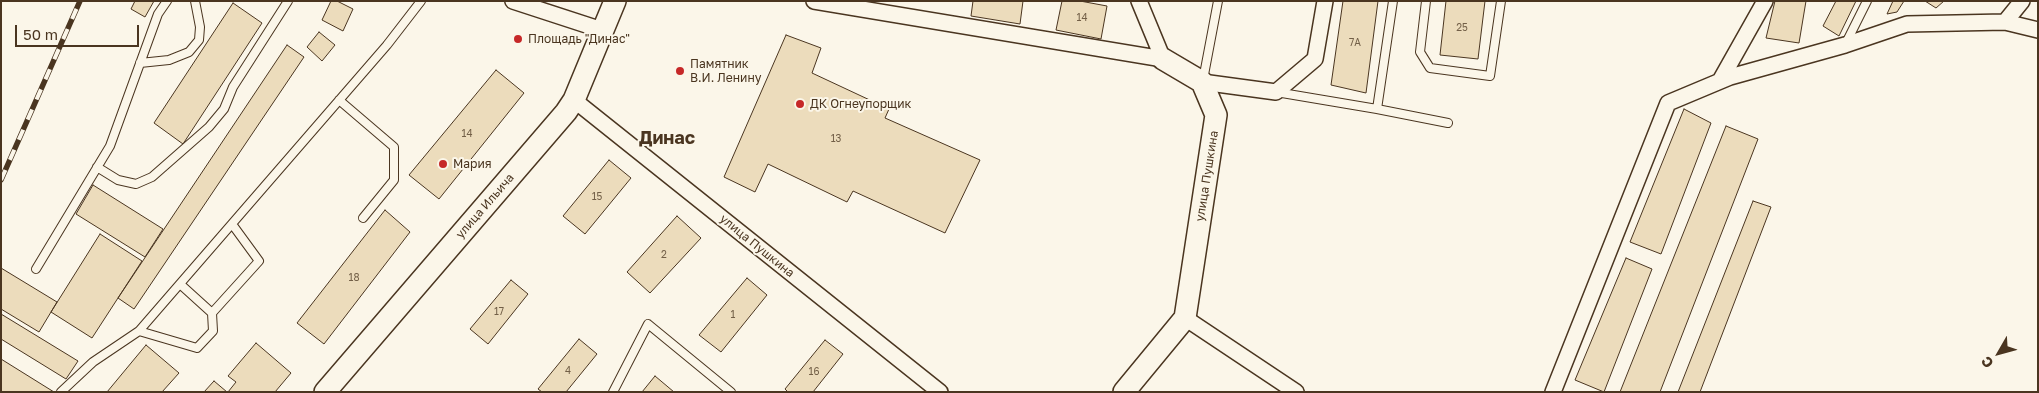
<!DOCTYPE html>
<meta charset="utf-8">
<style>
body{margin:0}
#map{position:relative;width:2039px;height:393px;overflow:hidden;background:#fbf6e9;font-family:"Golos Text",sans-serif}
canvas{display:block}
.frame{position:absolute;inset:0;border:2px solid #4a3520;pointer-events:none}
.north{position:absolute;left:1974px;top:328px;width:50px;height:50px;-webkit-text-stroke:4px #fbf6e9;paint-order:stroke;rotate:232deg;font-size:14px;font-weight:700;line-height:20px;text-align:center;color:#4a3520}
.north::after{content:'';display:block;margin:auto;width:18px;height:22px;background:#4a3520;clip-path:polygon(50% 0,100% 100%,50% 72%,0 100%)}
.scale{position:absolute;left:15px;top:25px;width:124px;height:22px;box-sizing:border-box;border:2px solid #4a3520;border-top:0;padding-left:6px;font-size:15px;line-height:18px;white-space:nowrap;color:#4a3520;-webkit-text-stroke:4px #fbf6e9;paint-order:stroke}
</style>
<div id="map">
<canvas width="2039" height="393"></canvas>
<div class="frame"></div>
<div class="north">С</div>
<div class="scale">50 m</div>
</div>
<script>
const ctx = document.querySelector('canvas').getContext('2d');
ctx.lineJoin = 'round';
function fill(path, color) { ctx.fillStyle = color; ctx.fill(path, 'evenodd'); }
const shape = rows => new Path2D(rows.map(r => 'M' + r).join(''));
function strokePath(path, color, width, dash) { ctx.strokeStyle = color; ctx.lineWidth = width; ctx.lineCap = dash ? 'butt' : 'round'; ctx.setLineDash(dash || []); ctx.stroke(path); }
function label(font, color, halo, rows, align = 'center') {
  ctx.font = font + ' "Golos Text",sans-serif'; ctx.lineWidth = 4; ctx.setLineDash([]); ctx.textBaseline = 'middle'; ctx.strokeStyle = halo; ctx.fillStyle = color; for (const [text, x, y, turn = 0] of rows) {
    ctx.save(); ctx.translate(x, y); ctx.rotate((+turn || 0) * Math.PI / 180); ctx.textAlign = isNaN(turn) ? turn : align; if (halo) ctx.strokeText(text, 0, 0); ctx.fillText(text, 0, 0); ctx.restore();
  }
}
const building = shape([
 [135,1,154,1,145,17,131,9,135,1],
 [331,1,337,1,353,9,343,31,322,20,331,1],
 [973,1,1023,1,1020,24,971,16,973,1],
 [1062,1,1080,1,1107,6,1101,39,1056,30,1062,1],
 [1343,1,1378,1,1366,93,1331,85,1343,1],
 [1446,1,1485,1,1478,59,1440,55,1446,1],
 [1775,1,1806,1,1799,43,1766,38,1775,1],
 [1836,1,1856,1,1839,36,1823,26,1836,1],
 [1893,1,1904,1,1897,12,1887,14,1893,1],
 [1925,1,1944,1,1936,8,1925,1],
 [233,3,262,23,183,144,154,123,233,3],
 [319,32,335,45,322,61,307,47,319,32],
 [786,35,821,48,812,73,889,109,885,118,980,160,945,233,853,191,847,202,768,164,755,192,724,177,786,35],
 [287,45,304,57,134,309,118,298,287,45],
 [496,70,524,93,439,199,409,175,496,70],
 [1684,109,1711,123,1661,254,1630,242,1684,109],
 [1726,126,1758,139,1660,392,1620,392,1726,126],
 [609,160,631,178,585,234,563,216,609,160],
 [93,185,163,229,145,257,76,214,93,185],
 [1753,201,1771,207,1700,392,1678,392,1753,201],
 [385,210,410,232,324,344,297,323,385,210],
 [677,216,701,238,650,293,627,272,677,216],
 [100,234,142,261,92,338,51,312,100,234],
 [1626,258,1652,269,1604,392,1575,380,1626,258],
 [1,268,57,302,39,332,1,309,1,268],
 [747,278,767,295,721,352,699,335,747,278],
 [511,280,528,294,488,344,470,329,511,280],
 [1,314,78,361,66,379,1,339,1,314],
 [579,339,597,354,566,392,542,392,538,389,579,339],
 [825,340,843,354,813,392,788,392,785,389,825,340],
 [256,343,291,373,275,392,228,392,236,382,228,376,256,343],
 [146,345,179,373,162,392,107,392,146,345],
 [1,359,54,392,1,392,1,359],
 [655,376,674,392,642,392,655,376],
 [214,381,227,392,204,392,214,381]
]);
const lane = shape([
 [1426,1,1420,52,1430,68,1490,76,1501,1],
 [1846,43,1867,1],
 [140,63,169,60,189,52,199,40,200,27,195,1],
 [1203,80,1218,1],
 [1276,92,1377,109,1393,1],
 [339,100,394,147,394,180,363,218],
 [1377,109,1448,123],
 [97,167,118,180,136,184,152,177,209,127,224,109,233,87,288,1],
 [36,269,110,146,158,14,167,1],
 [180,284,212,313],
 [139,331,197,348,213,331,212,313,259,261,232,224],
 [61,392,93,362,139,331,387,45,421,1],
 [613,392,648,324,731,392]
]);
const street = shape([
 [513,1,605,31],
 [814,1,1163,59],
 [1139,1,1163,59],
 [2005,22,2022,1],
 [1720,81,1765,1],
 [1202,82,1276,92,1315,59,1325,1],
 [574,100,940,392],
 [1185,318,1296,392],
 [1553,392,1668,103,1730,77,1845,45,1907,24,2005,22,2038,30]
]);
const secondary = shape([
 [325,392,566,112,574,100,615,1],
 [1124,392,1185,318,1216,115,1202,82,1163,59]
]);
const rail = shape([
 [1,180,80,1]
]);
const markers = [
 [518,39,5,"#c62828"],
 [680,71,5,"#c62828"],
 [800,104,5,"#c62828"],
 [443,164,5,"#c62828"]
];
const numberNames = [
 ["14",1082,18],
 ["25",1462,28],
 ["7А",1355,43],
 ["14",467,134],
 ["13",836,139],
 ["15",597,197],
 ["2",664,255],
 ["18",354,278],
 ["17",499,312],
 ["1",733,315],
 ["4",568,371],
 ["16",814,372]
];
const poiNames = [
 ["Площадь \"Динас\"",528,39],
 ["Памятник",690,64],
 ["В.И. Ленину",690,78],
 ["ДК Огнеупорщик",810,104],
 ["Мария",453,164]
];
const streetNames = [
 ["улица Пушкина",1207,176,-81],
 ["улица Ильича",485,206,-49],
 ["улица Пушкина",757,246,39]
];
const districtNames = [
 ["Динас",667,138]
];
fill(building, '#ecdcbc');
strokePath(building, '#4a3520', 1);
strokePath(lane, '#4a3520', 10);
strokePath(street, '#4a3520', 18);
strokePath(secondary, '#4a3520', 24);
strokePath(lane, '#fbf6e9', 8);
strokePath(street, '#fbf6e9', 15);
strokePath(secondary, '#fbf6e9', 21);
strokePath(rail, '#4a3520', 5.5);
strokePath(rail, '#fbf6e9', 4, [11]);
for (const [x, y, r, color] of markers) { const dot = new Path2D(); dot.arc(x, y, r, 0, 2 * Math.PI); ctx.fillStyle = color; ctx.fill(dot); strokePath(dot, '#fbf6e9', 2); }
label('10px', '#725f47', null, numberNames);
label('12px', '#4a3520', '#fbf6e9', poiNames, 'left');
label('12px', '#4a3520', '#fbf6e9', streetNames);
label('bold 18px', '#4a3520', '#fbf6e9', districtNames);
</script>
